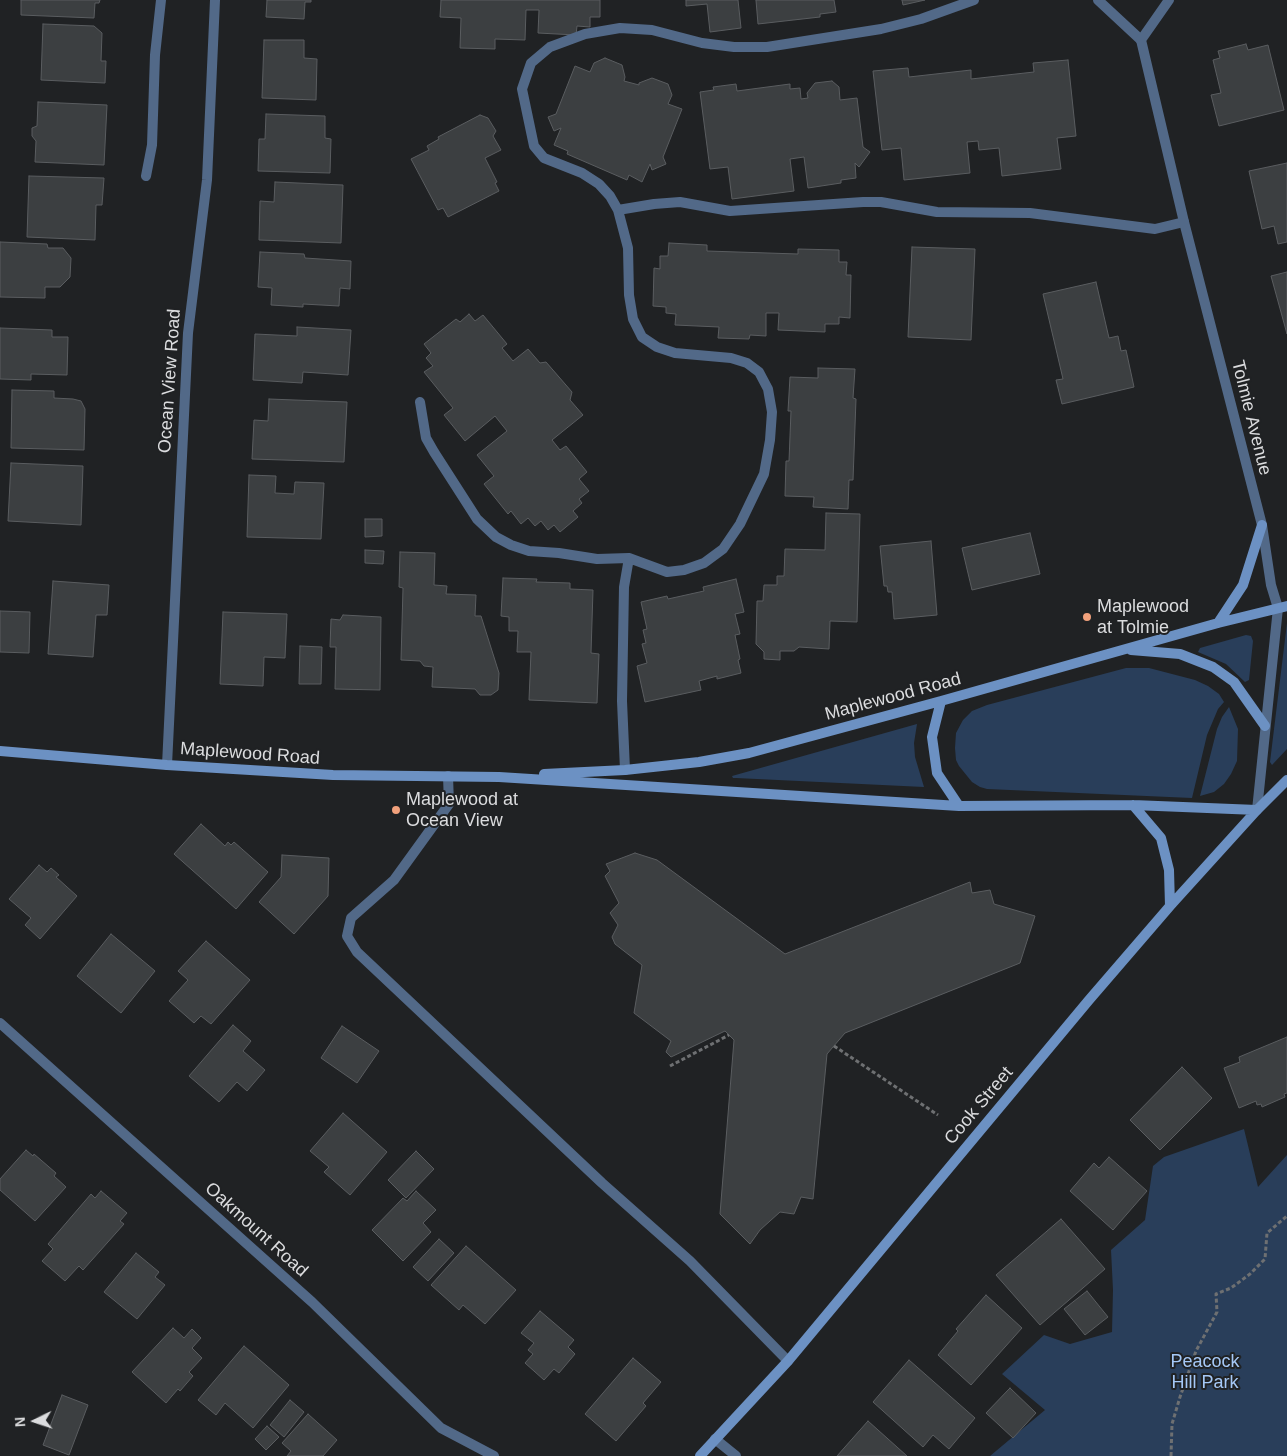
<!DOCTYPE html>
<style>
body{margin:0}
#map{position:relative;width:1287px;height:1456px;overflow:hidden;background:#202224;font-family:Arial,sans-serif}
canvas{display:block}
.north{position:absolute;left:10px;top:1396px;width:50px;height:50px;-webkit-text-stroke:4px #202224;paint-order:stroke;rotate:266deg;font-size:14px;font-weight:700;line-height:20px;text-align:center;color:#dbdcde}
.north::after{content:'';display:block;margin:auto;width:18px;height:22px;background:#dbdcde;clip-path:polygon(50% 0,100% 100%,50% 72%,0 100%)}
</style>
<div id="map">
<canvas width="1287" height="1456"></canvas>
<div class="north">N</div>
</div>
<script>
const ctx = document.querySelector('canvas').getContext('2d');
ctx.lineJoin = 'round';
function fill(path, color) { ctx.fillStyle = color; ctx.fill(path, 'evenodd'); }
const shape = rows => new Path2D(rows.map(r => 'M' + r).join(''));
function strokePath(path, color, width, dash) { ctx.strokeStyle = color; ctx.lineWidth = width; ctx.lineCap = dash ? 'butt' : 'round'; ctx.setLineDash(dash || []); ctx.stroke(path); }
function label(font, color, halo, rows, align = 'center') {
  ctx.font = font + ' Arial,sans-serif'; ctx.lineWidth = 4; ctx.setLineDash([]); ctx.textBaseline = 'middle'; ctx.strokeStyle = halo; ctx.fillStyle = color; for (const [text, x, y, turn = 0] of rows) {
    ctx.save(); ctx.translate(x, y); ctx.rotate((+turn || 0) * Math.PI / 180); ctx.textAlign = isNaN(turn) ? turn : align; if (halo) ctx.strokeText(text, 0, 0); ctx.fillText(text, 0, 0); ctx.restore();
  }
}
const green = shape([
 [1287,623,1287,749,1272,765,1270,762],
 [1246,635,1251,636,1253,641,1249,680,1245,682,1226,664,1198,652,1200,648],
 [1126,668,1149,668,1195,680,1208,686,1219,694,1224,702,1218,709,1207,735,1192,798,987,789,980,787,972,782,959,766,956,760,955,748,956,733,963,720,972,711,987,705],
 [1229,707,1238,729,1237,761,1231,774,1224,784,1214,792,1200,796,1217,729,1222,717],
 [917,724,914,743,915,757,924,787,736,778,733,778,732,776],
 [1244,1129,1258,1187,1287,1155,1287,1456,990,1456,1045,1410,1002,1374,1044,1335,1070,1344,1112,1332,1113,1290,1111,1250,1145,1220,1153,1166,1164,1157]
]);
const building = shape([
 [21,0,100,0,99,3,95,3,94,18,21,15,21,0],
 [267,0,311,0,311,2,305,2,304,19,266,17,267,0],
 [441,0,600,0,600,17,590,17,590,27,577,26,576,35,538,33,539,10,526,10,525,40,495,39,495,49,460,48,461,18,440,17,441,0],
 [686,0,738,0,741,28,710,32,707,4,686,6,686,0],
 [756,0,834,0,836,12,820,14,820,17,758,24,756,0],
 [902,0,925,0,903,5,902,0],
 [43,24,94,26,102,33,101,61,106,61,105,83,41,80,43,24],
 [264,40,304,40,304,58,317,59,316,100,262,98,264,40],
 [1246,44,1248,50,1268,45,1284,110,1219,126,1211,95,1221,93,1213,60,1220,58,1218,51,1246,44],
 [605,58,622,65,625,77,624,81,639,85,639,83,652,78,668,84,672,95,668,104,682,109,663,157,666,164,652,170,650,164,642,182,629,175,627,180,567,154,568,151,554,145,561,128,554,131,548,117,556,114,575,66,590,72,594,63,605,58],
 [1068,60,1076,136,1057,138,1061,169,1002,176,999,148,979,150,978,141,967,142,970,173,904,180,901,148,882,150,873,71,908,68,909,77,971,70,971,79,1034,72,1033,63,1068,60],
 [832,81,839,87,840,100,857,98,863,147,870,152,859,167,855,163,856,178,841,180,841,183,808,188,804,157,790,159,794,191,732,199,728,167,710,169,700,92,714,90,713,87,736,84,737,91,790,84,790,89,800,88,801,99,808,98,807,93,815,83,832,81],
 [38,102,107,105,104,165,35,162,36,141,32,136,32,128,37,126,38,102],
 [266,114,325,116,325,138,331,139,330,173,258,171,259,139,265,139,266,114],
 [480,115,488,118,496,131,493,136,501,150,485,158,497,182,495,183,499,191,448,217,443,208,438,210,411,159,429,150,427,146,439,139,438,137,480,115],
 [1287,163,1287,242,1278,244,1274,226,1262,229,1249,171,1287,163],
 [29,176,104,178,102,205,96,205,95,240,27,237,29,176],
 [275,182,343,185,341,243,259,240,260,201,274,202,275,182],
 [0,242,47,244,48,248,63,248,71,258,70,277,60,287,45,287,45,298,0,297,0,242],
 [669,243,707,245,707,251,798,254,798,249,839,250,839,262,847,262,846,275,851,275,850,318,839,317,839,324,825,324,825,332,778,330,779,313,766,313,766,336,750,335,749,339,718,338,719,327,675,325,676,314,666,313,666,307,653,306,654,268,660,269,660,256,668,256,669,243],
 [912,247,975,249,971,340,908,337,912,247],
 [260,252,304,254,305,258,351,261,350,289,340,288,339,306,303,304,303,307,271,305,272,288,258,287,260,252],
 [1287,272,1287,334,1271,276,1287,272],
 [1096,282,1109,338,1118,336,1121,351,1126,350,1134,387,1062,404,1056,380,1063,379,1043,294,1096,282],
 [469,314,475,321,483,315,507,344,502,348,513,361,528,349,540,363,546,362,572,392,570,400,583,415,552,440,560,450,566,446,587,472,579,479,589,491,579,499,582,503,573,511,578,517,560,532,554,525,548,530,541,521,535,526,528,518,521,524,511,511,508,514,484,484,494,476,477,455,507,431,495,416,465,441,444,415,453,408,424,372,433,366,426,358,431,353,424,344,456,319,460,322,469,314],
 [297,327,351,330,348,375,303,372,302,383,253,380,255,334,297,336,297,327],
 [0,328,52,330,52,337,68,337,67,375,31,374,31,380,0,379,0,328],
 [818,368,855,369,853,398,856,399,853,480,849,480,848,509,813,507,814,497,785,496,786,461,789,461,791,411,788,411,790,377,818,378,818,368],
 [12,390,54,391,54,398,73,399,81,401,85,409,84,450,11,448,12,390],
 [269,399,347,402,344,462,252,459,254,420,268,421,269,399],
 [11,463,83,466,81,525,8,521,11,463],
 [249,475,276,476,275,493,294,494,295,482,324,483,321,539,247,537,249,475],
 [826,513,860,514,857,622,830,621,829,649,799,647,794,651,780,651,780,660,764,659,764,652,756,644,757,601,763,601,764,585,777,585,777,576,784,576,785,549,825,550,826,513],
 [365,519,382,519,382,536,365,537,365,519],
 [1030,533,1040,574,972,590,962,548,1030,533],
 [931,541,937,615,894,619,892,592,888,592,887,586,884,586,880,546,931,541],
 [365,550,384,551,383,564,365,563,365,550],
 [400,552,435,553,434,585,447,586,446,594,476,595,475,616,481,616,499,673,498,690,491,695,480,695,475,689,432,687,433,667,424,666,420,661,401,660,403,588,399,587,400,552],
 [503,578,537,579,536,582,570,583,570,589,593,590,591,653,599,654,597,703,529,700,531,652,517,652,518,631,509,631,509,617,501,616,503,578],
 [736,579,744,612,735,614,740,634,735,635,740,659,738,660,741,673,717,679,717,676,699,681,701,690,645,702,637,666,647,663,642,644,646,643,643,630,647,629,641,602,667,596,668,599,704,591,703,587,736,579],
 [53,581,109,585,107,615,96,615,93,657,48,654,53,581],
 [0,611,30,612,29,653,0,652,0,611],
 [223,612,287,614,285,658,264,657,263,686,220,684,223,612],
 [343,615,381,617,380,690,335,689,336,647,330,647,331,619,340,620,343,615],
 [300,646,322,647,321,684,299,684,300,646],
 [201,824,225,846,228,842,231,845,234,842,268,872,236,909,174,854,201,824],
 [635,853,657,860,785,954,970,882,972,893,990,890,994,904,1035,916,1020,963,845,1033,827,1054,813,1199,801,1197,794,1214,780,1212,760,1230,750,1244,720,1214,734,1040,725,1031,671,1057,666,1052,671,1041,634,1013,642,965,615,944,612,937,618,925,610,913,619,903,605,876,610,871,606,864,635,853],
 [282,855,329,858,328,896,294,934,259,902,281,877,282,855],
 [39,865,47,872,51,868,59,875,56,877,77,896,40,939,25,925,31,918,9,899,39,865],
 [111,934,155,971,121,1013,77,976,111,934],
 [206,941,250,980,211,1024,201,1016,194,1023,169,1001,188,980,178,971,206,941],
 [233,1025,251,1041,243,1051,265,1070,247,1091,237,1082,219,1102,189,1076,233,1025],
 [342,1026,379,1051,357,1083,321,1058,342,1026],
 [1287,1037,1287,1093,1284,1094,1285,1097,1262,1107,1261,1104,1257,1105,1256,1101,1239,1108,1224,1068,1240,1062,1239,1057,1287,1037],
 [1182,1067,1212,1098,1160,1150,1130,1120,1182,1067],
 [343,1113,387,1152,350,1195,324,1172,329,1167,310,1151,343,1113],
 [26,1150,33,1156,34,1154,56,1173,54,1176,66,1187,35,1221,0,1190,0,1179,26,1150],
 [416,1151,434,1169,406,1198,388,1180,416,1151],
 [1109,1157,1147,1191,1113,1230,1070,1191,1094,1163,1099,1168,1109,1157],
 [101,1191,127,1213,120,1221,124,1224,83,1270,79,1266,65,1281,42,1261,53,1249,48,1244,91,1194,95,1198,101,1191],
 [416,1191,436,1210,423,1223,431,1232,403,1261,372,1230,403,1198,407,1201,416,1191],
 [1061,1219,1105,1269,1040,1325,996,1275,1061,1219],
 [439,1239,454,1253,428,1281,413,1267,439,1239],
 [466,1246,516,1290,485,1324,463,1305,459,1310,431,1285,466,1246],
 [136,1253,159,1272,155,1277,165,1285,137,1319,104,1292,136,1253],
 [1087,1291,1108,1317,1085,1335,1064,1309,1087,1291],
 [986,1295,1022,1328,971,1385,938,1355,958,1331,956,1329,986,1295],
 [540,1311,574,1340,568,1347,575,1354,559,1373,554,1369,544,1380,525,1363,533,1354,528,1350,534,1343,521,1333,540,1311],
 [173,1328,184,1338,192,1329,201,1338,192,1348,202,1358,189,1372,193,1376,180,1391,178,1389,166,1403,132,1372,173,1328],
 [244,1346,289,1385,253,1428,225,1403,216,1415,198,1400,244,1346],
 [633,1358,661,1382,643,1403,646,1406,616,1441,585,1414,633,1358],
 [909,1360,975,1418,949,1449,933,1435,923,1447,873,1402,909,1360],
 [1010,1388,1036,1413,1013,1438,986,1413,1010,1388],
 [62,1395,88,1405,69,1455,43,1445,62,1395],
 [290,1400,304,1412,284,1437,270,1425,290,1400],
 [308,1414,337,1440,323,1456,287,1456,291,1451,282,1443,308,1414],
 [868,1421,907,1456,837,1456,868,1421],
 [267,1426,279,1437,266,1450,255,1439,267,1426]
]);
const path = shape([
 [834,1046,938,1115],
 [670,1066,729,1035],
 [1171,1456,1172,1424,1180,1397,1196,1351,1217,1312,1216,1294,1231,1288,1250,1274,1265,1259,1267,1233,1287,1216]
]);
const lane = shape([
 [1098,0,1141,40],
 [618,210,654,204,680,202,730,211,863,202,881,202,937,212,1030,213,1155,229,1184,222],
 [420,402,426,438,434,452,477,519,496,537,511,545,529,551,559,553,597,559,629,558,667,572,684,570,704,563,723,549,740,524,764,474,770,440,772,412,768,389,759,372,747,363,731,358,675,353,657,347,642,337,633,319,629,295,628,248,618,210,610,196,599,184,582,173,544,158,534,146,522,89,531,63,550,47,585,34,620,28,652,30,702,43,734,47,767,47,881,29,921,19,974,0],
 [625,770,622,701,624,587,629,558],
 [448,776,449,804,394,880,351,918,347,936,357,952,602,1183,690,1261,788,1361]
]);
const street = shape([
 [1169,0,1141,40,1184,222,1262,525,1271,585,1278,608,1257,810],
 [146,176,152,145,155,55,161,0],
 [167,765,188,333,207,180,215,0],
 [0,1023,312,1302,441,1428,494,1456],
 [715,1439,736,1456]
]);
const secondary = shape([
 [1218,623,1243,585,1262,525],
 [1131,650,1180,654,1213,667,1234,682,1265,726],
 [941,701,932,737,937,773,959,806],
 [0,751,167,765,333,775,499,777,959,806,1133,805,1257,810],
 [544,774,625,770,699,762,749,753,941,701,1218,623,1287,606],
 [1133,805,1161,838,1169,870,1170,906],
 [700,1456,788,1361,1089,1000,1170,906,1257,810,1287,780]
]);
const markers = [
 [1087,617,5,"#f1a17c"],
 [396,810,5,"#f1a17c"]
];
const streetNames = [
 ["Ocean View Road",170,381,-86],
 ["Tolmie Avenue",1251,418,76],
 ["Maplewood Road",893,697,-15],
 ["Maplewood Road",250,754,4],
 ["Cook Street",979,1106,-50],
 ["Oakmount Road",256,1230,42]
];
const poiNames = [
 ["Maplewood",1097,607],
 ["at Tolmie",1097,628],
 ["Maplewood at",406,800],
 ["Ocean View",406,821]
];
const parkNames = [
 ["Peacock",1205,1362],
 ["Hill Park",1205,1383]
];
fill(green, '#293e5a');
fill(building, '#3c3f41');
strokePath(building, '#5a5d60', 1);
strokePath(path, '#6e7072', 3, [4, 2.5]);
strokePath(lane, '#526988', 10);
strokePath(street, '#526988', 10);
strokePath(secondary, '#6c91c3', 10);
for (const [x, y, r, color] of markers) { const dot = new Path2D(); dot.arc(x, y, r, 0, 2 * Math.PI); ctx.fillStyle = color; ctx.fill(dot); strokePath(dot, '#202224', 2); }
label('18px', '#dbdcde', '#202224', streetNames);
label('18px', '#dbdcde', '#202224', poiNames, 'left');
label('18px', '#a5c8f6', '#202224', parkNames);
</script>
